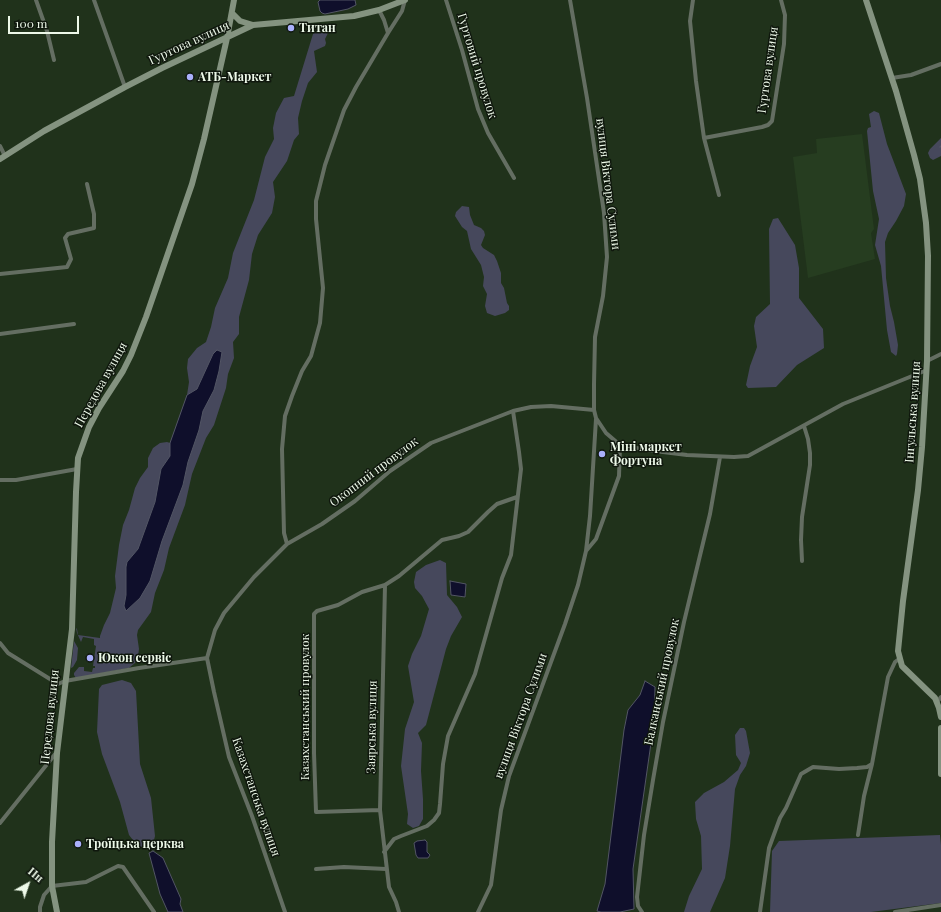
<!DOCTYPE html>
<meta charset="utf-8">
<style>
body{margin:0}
#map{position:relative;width:941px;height:912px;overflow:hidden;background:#20321b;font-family:"Playfair Display",serif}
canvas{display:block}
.north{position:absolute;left:8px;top:864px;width:40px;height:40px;-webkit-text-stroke:3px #0f170d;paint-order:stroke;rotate:40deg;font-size:11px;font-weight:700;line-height:16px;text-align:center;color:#edf9e9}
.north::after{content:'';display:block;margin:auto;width:14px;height:18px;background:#edf9e9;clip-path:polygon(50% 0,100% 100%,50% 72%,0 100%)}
.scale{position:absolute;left:8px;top:16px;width:71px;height:18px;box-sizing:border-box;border:2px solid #edf9e9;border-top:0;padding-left:5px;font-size:12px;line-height:14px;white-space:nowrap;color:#edf9e9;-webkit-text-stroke:3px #0f170d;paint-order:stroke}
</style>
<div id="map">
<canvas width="941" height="912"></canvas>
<div class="north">Пн</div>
<div class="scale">100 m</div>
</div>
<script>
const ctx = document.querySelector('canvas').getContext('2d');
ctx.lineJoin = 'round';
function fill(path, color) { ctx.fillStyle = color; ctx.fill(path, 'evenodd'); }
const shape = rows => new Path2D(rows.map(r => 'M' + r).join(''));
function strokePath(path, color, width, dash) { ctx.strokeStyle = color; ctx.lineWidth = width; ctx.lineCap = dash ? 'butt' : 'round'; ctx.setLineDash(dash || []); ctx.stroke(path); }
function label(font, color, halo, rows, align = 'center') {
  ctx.font = font + ' "Playfair Display",serif'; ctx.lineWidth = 3; ctx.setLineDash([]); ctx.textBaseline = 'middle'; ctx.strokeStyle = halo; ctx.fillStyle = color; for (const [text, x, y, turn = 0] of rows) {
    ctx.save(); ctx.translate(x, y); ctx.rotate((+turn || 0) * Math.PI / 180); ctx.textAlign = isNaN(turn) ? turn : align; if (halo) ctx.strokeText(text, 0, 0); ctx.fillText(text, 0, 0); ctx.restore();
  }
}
const built = shape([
 [862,134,874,229,871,233,875,259,808,278,793,157,817,153,816,139]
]);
const green = shape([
 [319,29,327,31,328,33,325,39,326,43,325,46,314,51,317,72,308,83,302,101,298,118,299,134,294,140,287,161,273,182,275,197,272,213,258,235,252,254,249,280,239,317,239,334,233,342,234,358,228,374,226,388,214,425,206,438,192,474,185,505,169,548,164,570,155,593,151,612,138,630,137,635,139,649,138,656,135,663,129,668,76,678,74,675,74,673,79,667,84,667,84,671,92,672,93,668,95,668,95,666,93,666,96,646,94,645,94,639,83,637,81,642,77,633,76,628,77,629,78,635,100,638,100,636,104,625,110,613,116,588,115,576,119,545,123,525,129,510,135,488,140,478,148,467,148,458,153,448,160,443,167,442,170,443,187,395,189,382,187,368,188,359,197,348,206,342,211,327,215,308,228,278,233,253,254,200,265,157,274,139,273,128,276,113,284,98,294,96,313,34],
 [874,111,879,113,887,144,906,194,904,206,896,221,888,233,885,242,886,278,890,306,894,322,898,345,897,354,896,356,891,352,887,330,881,266,875,245,879,219,873,191,867,131,868,128,871,127,869,114],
 [941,138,941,156,933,160,930,158,928,153,930,149],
 [462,206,469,207,470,215,474,225,481,228,484,231,485,235,481,245,483,248,494,255,497,261,501,273,501,283,504,288,507,303,509,306,509,310,505,313,495,316,487,313,485,306,487,294,483,286,484,277,481,265,471,249,467,231,462,227,455,216,456,212],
 [778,218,795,245,799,268,799,298,823,329,824,348,797,365,776,387,748,388,746,385,750,366,757,347,754,326,756,317,770,304,769,229,773,219],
 [440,560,446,563,447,595,457,607,462,617,451,636,446,649,426,725,418,733,422,743,421,771,423,799,423,819,419,826,413,828,407,824,408,814,401,766,405,729,414,702,408,666,412,654,421,636,429,609,422,596,415,588,414,582,416,572,426,565],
 [74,641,78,648,77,660,73,667,71,668],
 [122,680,131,683,136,691,140,764,151,798,155,836,154,840,145,846,140,847,136,844,129,835,120,802,102,754,97,732,99,689,102,685],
 [740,728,744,728,746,731,750,753,746,766,740,775,735,789,730,846,725,878,710,912,684,912,689,896,702,869,701,836,696,819,695,802,704,793,724,782,738,770,741,763,736,755,735,735],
 [940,835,941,845,941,903,871,912,770,912,772,851,779,841]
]);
const water = shape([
 [320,0,355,0,356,5,348,9,325,14,322,13,320,11,318,2,320,0],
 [217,350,222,352,219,371,214,390,203,411,199,430,188,462,183,485,162,541,150,581,140,598,126,611,124,606,126,595,126,567,127,562,138,549,155,502,161,469,170,456,170,443,187,395,197,389,213,354,217,350],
 [450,581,466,584,465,597,451,595,450,581],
 [645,681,655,687,654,722,633,869,634,909,620,912,601,912,597,911,605,884,624,730,628,710,640,695,645,681],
 [425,840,427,842,427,852,430,855,428,858,418,858,416,855,414,843,417,841,425,840],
 [153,851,163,858,181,899,180,904,183,912,168,912,160,894,149,853,153,851]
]);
const stream = shape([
 [940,147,941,146]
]);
const street = shape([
 [36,0,47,31,54,60],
 [94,0,125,87],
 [446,0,462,50,478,109,488,133,514,178],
 [693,0,690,21,696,81,704,138,719,195],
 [379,10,384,20,388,33],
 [892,78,911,75,941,64],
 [704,138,762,127,768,125,772,121,784,44,785,15,781,0],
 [0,146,5,156],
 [0,274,67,267,71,259,65,238,68,234,94,228,94,214,87,184],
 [0,334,74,324],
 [927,361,941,354],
 [620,445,647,450,687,455,734,457,748,456,843,404,927,370],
 [0,480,16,480,77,469],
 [287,544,284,533,282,449,285,416,292,396,302,371,311,356,320,323,323,288,316,219,316,201,325,165,344,110,356,87,388,33,402,11,405,0],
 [586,551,590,516,596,419],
 [802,561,801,540,802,517,810,465,810,453,808,439,804,426],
 [385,585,380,810,389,887,396,902,399,912],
 [0,643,8,653,58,684,65,681,139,668,207,658],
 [937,702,941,697],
 [380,810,316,812,314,753,314,614,317,611,338,605,362,592,385,585,399,576,442,540,459,536,468,532,488,512,497,504,517,497],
 [0,823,56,753],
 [858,835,864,796,872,764],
 [384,852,394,839,401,836,427,826,434,820,439,813,440,804,443,764,448,736,475,674,502,578,511,555,521,469,519,452,513,411],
 [316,869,344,867,386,869],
 [40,912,40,907,44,895,52,886,86,882,118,866,123,867,154,912],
 [285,912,252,816,229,757,214,692,207,658,215,630,224,613,254,577,287,544,322,524,355,501,390,471,431,443,513,411,531,407,551,406,594,410],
 [478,912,491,885,501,810,509,776,565,624,578,585,586,551,596,539,619,476,620,445,606,433,596,418,594,410,594,384,595,337,603,296,607,257,604,213,587,98,570,0],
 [642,912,638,906,637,897,644,835,653,780,663,722,684,622,710,514,720,457],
 [760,912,769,848,780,818,786,808,801,774,813,767,839,769,857,768,867,767,872,764,888,677,895,662,899,659],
 [895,912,941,905]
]);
const secondary = shape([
 [866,0,896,91,914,155,920,179,926,223,928,256,927,361,922,447,918,490,903,601,898,651,902,666,935,698,939,708,941,717],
 [232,13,240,21,253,25],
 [0,159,44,131,125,87,162,68,253,25,354,16,379,10,405,0],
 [941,728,941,774],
 [57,912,52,886,52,842,57,753,72,629,76,492,78,458,89,427,99,408,123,371,131,355,146,317,192,184,204,139,227,38,234,0]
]);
const markers = [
 [291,28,4,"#aab0fb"],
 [190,77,4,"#aab0fb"],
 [602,454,4,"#aab0fb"],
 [90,658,4,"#aab0fb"],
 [78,844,4,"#aab0fb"]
];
const poiNames = [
 ["Титан",299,28],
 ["АТБ-Маркет",198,77],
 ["Міні маркет",610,447],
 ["Фортуна",610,461],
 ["Юкон сервіс",98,658],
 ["Троїцька церква",86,844]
];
const streetNames = [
 ["Гуртова вулиця",189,43,-25],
 ["Гуртовий провулок",477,66,73],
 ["Гуртова вулиця",768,70,-82],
 ["вулиця Віктора Сулими",608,184,83],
 ["Передова вулиця",101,385,-61],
 ["Інгульська вулиця",913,412,-86],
 ["Окопний провулок",374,472,-37],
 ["Балканський провулок",662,682,-78],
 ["Казахстанський провулок",305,707,-90],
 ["вулиця Віктора Сулими",521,716,-70],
 ["Передова вулиця",50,717,-84],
 ["Заярська вулиця",372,727,-89],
 ["Казахстанська вулиця",256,797,71]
];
fill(built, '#263d20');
fill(green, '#46485c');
fill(water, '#0f0f2b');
strokePath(water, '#525564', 1);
strokePath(stream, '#525564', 1.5);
strokePath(street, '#646e62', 4);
strokePath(secondary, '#849380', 6);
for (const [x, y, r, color] of markers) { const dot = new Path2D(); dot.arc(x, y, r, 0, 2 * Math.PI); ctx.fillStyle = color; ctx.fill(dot); strokePath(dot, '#0f170d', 1.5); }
label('bold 12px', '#edf9e9', '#0f170d', poiNames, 'left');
label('12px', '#edf9e9', '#0f170d', streetNames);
</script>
